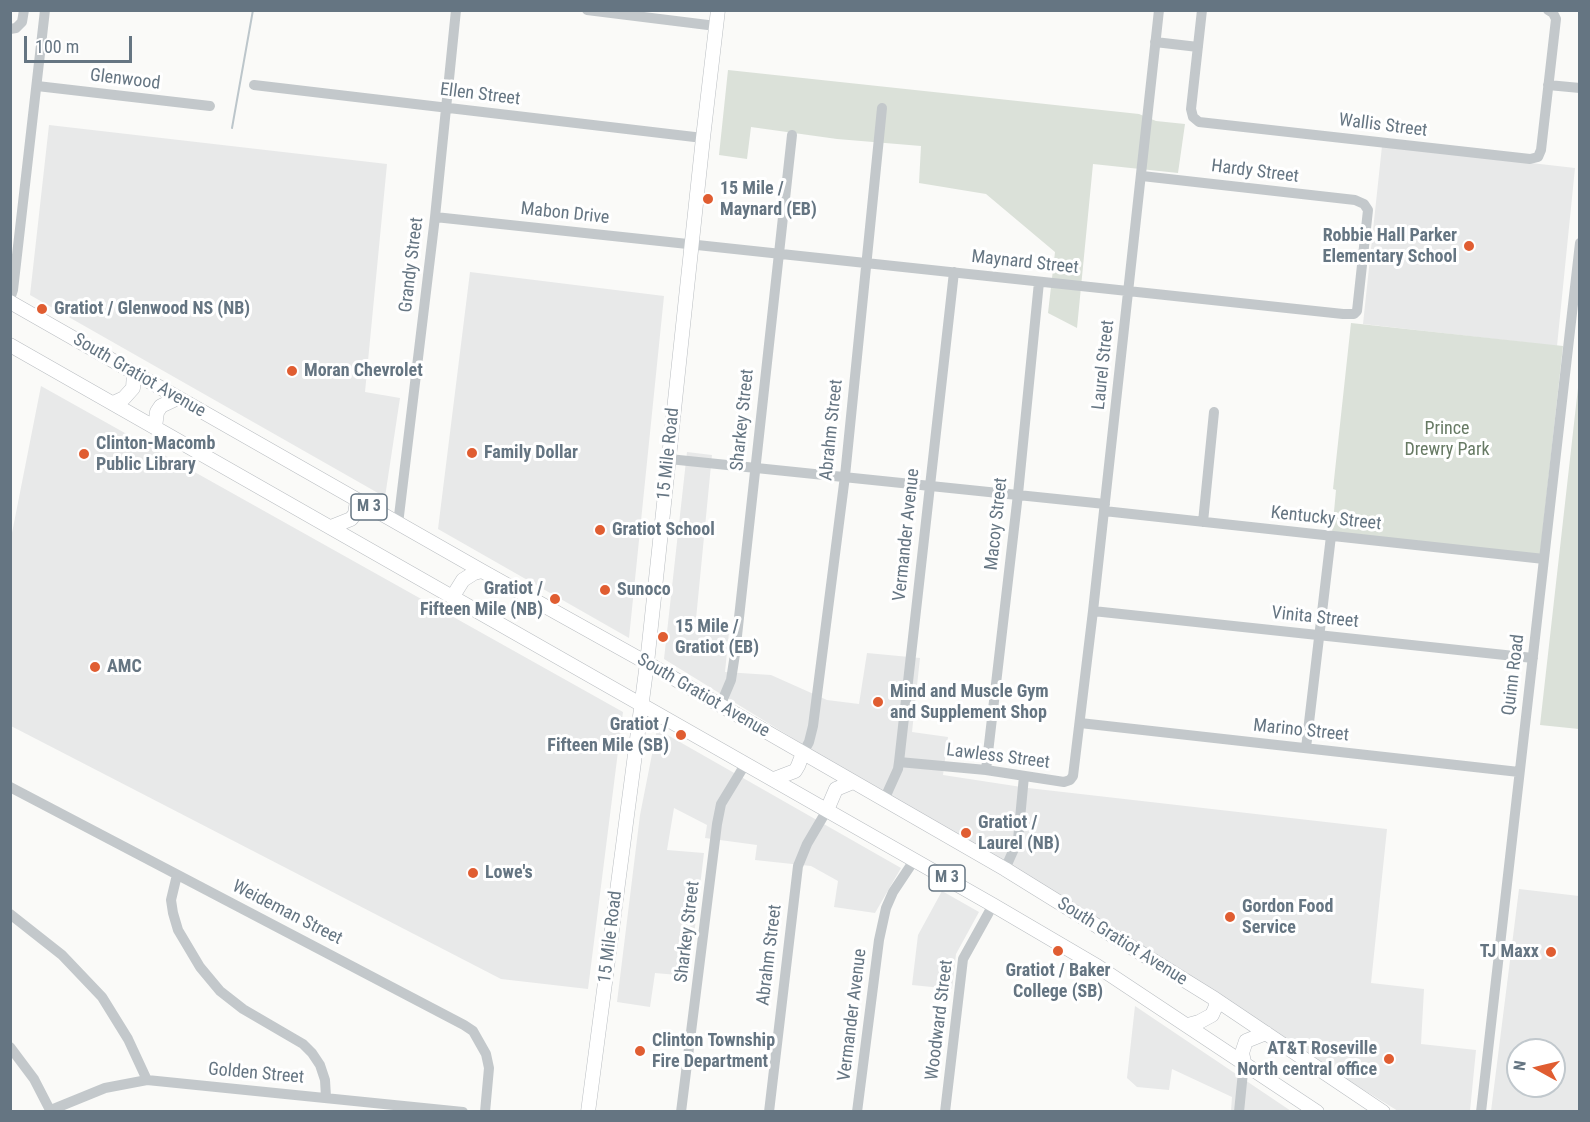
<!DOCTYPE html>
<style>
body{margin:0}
#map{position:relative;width:1590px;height:1122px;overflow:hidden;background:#fafaf8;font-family:"Roboto Condensed",sans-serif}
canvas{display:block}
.frame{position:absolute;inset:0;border:12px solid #657582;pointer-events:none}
.north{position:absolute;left:1506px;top:1038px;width:60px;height:60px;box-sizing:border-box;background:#fff;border:2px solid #c1c8cd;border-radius:50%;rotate:278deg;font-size:16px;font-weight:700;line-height:24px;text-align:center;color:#657582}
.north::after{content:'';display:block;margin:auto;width:21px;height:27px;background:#e05d31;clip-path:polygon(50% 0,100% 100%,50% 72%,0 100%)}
.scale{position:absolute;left:24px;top:36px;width:108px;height:27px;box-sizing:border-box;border:3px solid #657582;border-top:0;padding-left:8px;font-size:18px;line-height:21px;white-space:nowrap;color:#657582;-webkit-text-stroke:4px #fff;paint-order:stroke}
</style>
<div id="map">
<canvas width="1590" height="1122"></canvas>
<div class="frame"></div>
<div class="north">N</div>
<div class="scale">100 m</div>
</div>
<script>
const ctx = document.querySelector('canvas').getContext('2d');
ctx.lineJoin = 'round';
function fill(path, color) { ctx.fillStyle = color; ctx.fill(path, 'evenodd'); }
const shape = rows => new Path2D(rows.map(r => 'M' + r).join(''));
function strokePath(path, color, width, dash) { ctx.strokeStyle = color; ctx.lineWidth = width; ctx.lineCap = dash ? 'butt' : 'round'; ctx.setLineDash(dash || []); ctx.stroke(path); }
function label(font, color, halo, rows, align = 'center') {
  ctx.font = font + ' "Roboto Condensed",sans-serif'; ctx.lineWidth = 6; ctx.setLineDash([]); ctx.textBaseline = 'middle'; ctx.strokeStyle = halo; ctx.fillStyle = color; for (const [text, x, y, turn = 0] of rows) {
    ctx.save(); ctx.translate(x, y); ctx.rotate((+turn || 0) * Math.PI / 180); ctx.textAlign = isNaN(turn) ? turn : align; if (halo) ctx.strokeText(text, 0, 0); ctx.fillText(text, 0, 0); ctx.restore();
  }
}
const built = shape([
 [49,125,387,164,365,392,400,398,385,497,30,295],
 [1382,146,1575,168,1557,346,1363,324],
 [470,272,664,296,629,638,438,529],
 [41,386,623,712,588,989,501,979,11,726,11,538],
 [687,452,712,455,696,619,730,622,725,672,771,675,827,700,859,704,867,653,920,658,912,732,948,737,943,775,1028,788,1387,829,1371,983,1424,989,1421,1044,1476,1050,1470,1111,1398,1111,664,659],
 [657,729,901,868,875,913,834,907,838,881,811,866,755,860,757,845,705,838,707,825,674,808,667,850,704,853,689,976,655,973,650,1007,617,1002,640,815],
 [1519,889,1579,896,1579,1111,1491,1111],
 [1518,1050,1554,1050,1554,1086,1518,1086],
 [942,891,979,912,956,954,952,989,912,985,918,935],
 [1135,1006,1291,1111,1231,1111,1232,1097,1172,1069,1169,1090,1137,1087,1127,1078]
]);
const green = shape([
 [728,70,1139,114,1156,121,1185,124,1178,173,1093,164,1077,328,1048,313,1055,252,986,194,919,183,921,146,837,139,751,127,747,159,719,155],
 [1351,323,1563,346,1540,555,1332,533,1336,490,1333,489],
 [1579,379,1579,729,1540,725]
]);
const stream = shape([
 [232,128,253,10]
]);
const minor = shape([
 [587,10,716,26],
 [1202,10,1191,109,1193,117,1199,122,1530,159,1538,157,1541,150,1556,19,1553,13,1548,10],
 [10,29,16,28,22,22,24,10],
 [1155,42,1198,47],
 [254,85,703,138],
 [1548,85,1580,88],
 [37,86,210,106],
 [435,217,1343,314,1354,314,1357,311,1368,210,1364,204,1355,200,1142,176],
 [10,299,13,290,45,10],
 [669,459,1105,504],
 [1104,511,1544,559],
 [1203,522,1214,412],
 [398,524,435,217,456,10],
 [1093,611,1533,658],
 [720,706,731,680,735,654,792,135],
 [1080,723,1519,772],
 [1306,748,1331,536],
 [803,753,809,742,813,726,845,476,882,108],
 [899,762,986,770,1064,782,1070,780,1073,776,1093,611,1159,10],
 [986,770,1018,494,1039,282],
 [10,787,464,1025,473,1031,486,1054,489,1068,485,1112],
 [884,800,898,769,899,762,954,272],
 [1005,869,1018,840,1024,776],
 [177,875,171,900,173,913,178,930,200,967,220,991,243,1009,303,1044,312,1053,320,1065,325,1080,326,1097],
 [10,914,62,955,102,997,128,1039,147,1080],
 [10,1047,34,1079,51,1112],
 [51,1110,105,1088,147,1080,463,1112],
 [681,1112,717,824,721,804,746,763],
 [769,1112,798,866,807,844,827,810],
 [857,1112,879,940,886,908,893,892,915,859],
 [945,1112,963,959,993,905],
 [1239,1112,1244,1062],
 [1481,1112,1580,243]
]);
const major = shape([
 [10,302,482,571,647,663,1005,869,1215,999,1383,1112],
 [10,345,993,905,1097,966,1317,1112],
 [113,403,124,398,133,388,134,373],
 [155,427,157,412,161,406,178,398],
 [331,527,351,519,355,514,357,501],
 [453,596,463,580,474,573,482,571],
 [774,779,795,771,798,766,803,753],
 [827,810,836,789,853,782],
 [1188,1025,1199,1022,1212,1015,1216,1006,1215,999],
 [1244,1062,1242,1053,1246,1041,1266,1033],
 [588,1112,647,663,703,138,718,10]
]);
const markers = [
 [708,199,6,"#e05d31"],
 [1469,246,6,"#e05d31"],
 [42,309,6,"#e05d31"],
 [292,371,6,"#e05d31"],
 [472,453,6,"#e05d31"],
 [84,454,6,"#e05d31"],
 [600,530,6,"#e05d31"],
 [605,590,6,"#e05d31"],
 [555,599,6,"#e05d31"],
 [663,637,6,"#e05d31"],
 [95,667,6,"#e05d31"],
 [878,702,6,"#e05d31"],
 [681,735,6,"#e05d31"],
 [966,833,6,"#e05d31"],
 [473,873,6,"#e05d31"],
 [1230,917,6,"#e05d31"],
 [1058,951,6,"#e05d31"],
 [1551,952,6,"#e05d31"],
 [640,1051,6,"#e05d31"],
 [1389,1059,6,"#e05d31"]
];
const shields = [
 [369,507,36],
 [947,878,36]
];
const shieldNames = [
 ["M 3",369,507],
 ["M 3",947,878]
];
const streetNames = [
 ["Glenwood",125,80,7],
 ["Ellen Street",480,95,7],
 ["Wallis Street",1383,126,7],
 ["Hardy Street",1255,172,7],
 ["Mabon Drive",565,214,6],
 ["Maynard Street",1025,263,6],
 ["Grandy Street",412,265,-83],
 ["Laurel Street",1104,365,-84],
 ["South Gratiot Avenue",139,376,30],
 ["Sharkey Street",743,420,-84],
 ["Abrahm Street",832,430,-84],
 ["15 Mile Road",669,454,-84],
 ["Kentucky Street",1326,519,6],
 ["Macoy Street",997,524,-84],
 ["Vermander Avenue",907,535,-84],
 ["Vinita Street",1315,618,6],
 ["Quinn Road",1514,675,-83],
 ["South Gratiot Avenue",703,696,30],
 ["Marino Street",1301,731,6],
 ["Lawless Street",998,757,7],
 ["Weideman Street",287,913,27],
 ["Sharkey Street",688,932,-83],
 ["15 Mile Road",611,937,-83],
 ["South Gratiot Avenue",1122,942,32],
 ["Abrahm Street",770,955,-83],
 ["Vermander Avenue",853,1015,-83],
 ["Woodward Street",940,1020,-83],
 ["Golden Street",256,1074,5]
];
const poiNames = [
 ["15 Mile /",720,189],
 ["Maynard (EB)",720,210],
 ["Robbie Hall Parker",1457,236,"right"],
 ["Elementary School",1457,257,"right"],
 ["Gratiot / Glenwood NS (NB)",54,309],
 ["Moran Chevrolet",304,371],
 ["Clinton-Macomb",96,444],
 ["Public Library",96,465],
 ["Family Dollar",484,453],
 ["Gratiot School",612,530],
 ["Gratiot /",543,589,"right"],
 ["Fifteen Mile (NB)",543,610,"right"],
 ["Sunoco",617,590],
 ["15 Mile /",675,627],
 ["Gratiot (EB)",675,648],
 ["AMC",107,667],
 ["Mind and Muscle Gym",890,692],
 ["and Supplement Shop",890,713],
 ["Gratiot /",669,725,"right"],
 ["Fifteen Mile (SB)",669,746,"right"],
 ["Gratiot /",978,823],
 ["Laurel (NB)",978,844],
 ["Lowe's",485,873],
 ["Gordon Food",1242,907],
 ["Service",1242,928],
 ["TJ Maxx",1539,952,"right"],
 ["Gratiot / Baker",1058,971,"center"],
 ["College (SB)",1058,992,"center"],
 ["Clinton Township",652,1041],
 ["Fire Department",652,1062],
 ["AT&T Roseville",1377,1049,"right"],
 ["North central office",1377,1070,"right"]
];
const parkNames = [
 ["Prince",1447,429],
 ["Drewry Park",1447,450]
];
fill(built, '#e8e9e9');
fill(green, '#dbe1d9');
strokePath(stream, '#bcc6cb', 2);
strokePath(major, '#b9bdc1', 15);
strokePath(minor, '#c3c8cb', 10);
strokePath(major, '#fff', 14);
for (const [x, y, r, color] of markers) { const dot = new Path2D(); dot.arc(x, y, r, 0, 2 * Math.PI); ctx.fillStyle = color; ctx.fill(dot); strokePath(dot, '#fff', 2); }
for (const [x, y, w] of shields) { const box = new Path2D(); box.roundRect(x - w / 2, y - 13, w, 26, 4.5); ctx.fillStyle = '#fff'; ctx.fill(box); strokePath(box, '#657582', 1.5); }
label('bold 16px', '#657582', null, shieldNames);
label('18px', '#657582', '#fff', streetNames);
label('bold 18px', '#657582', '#fff', poiNames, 'left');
label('18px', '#677a64', '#fff', parkNames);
</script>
